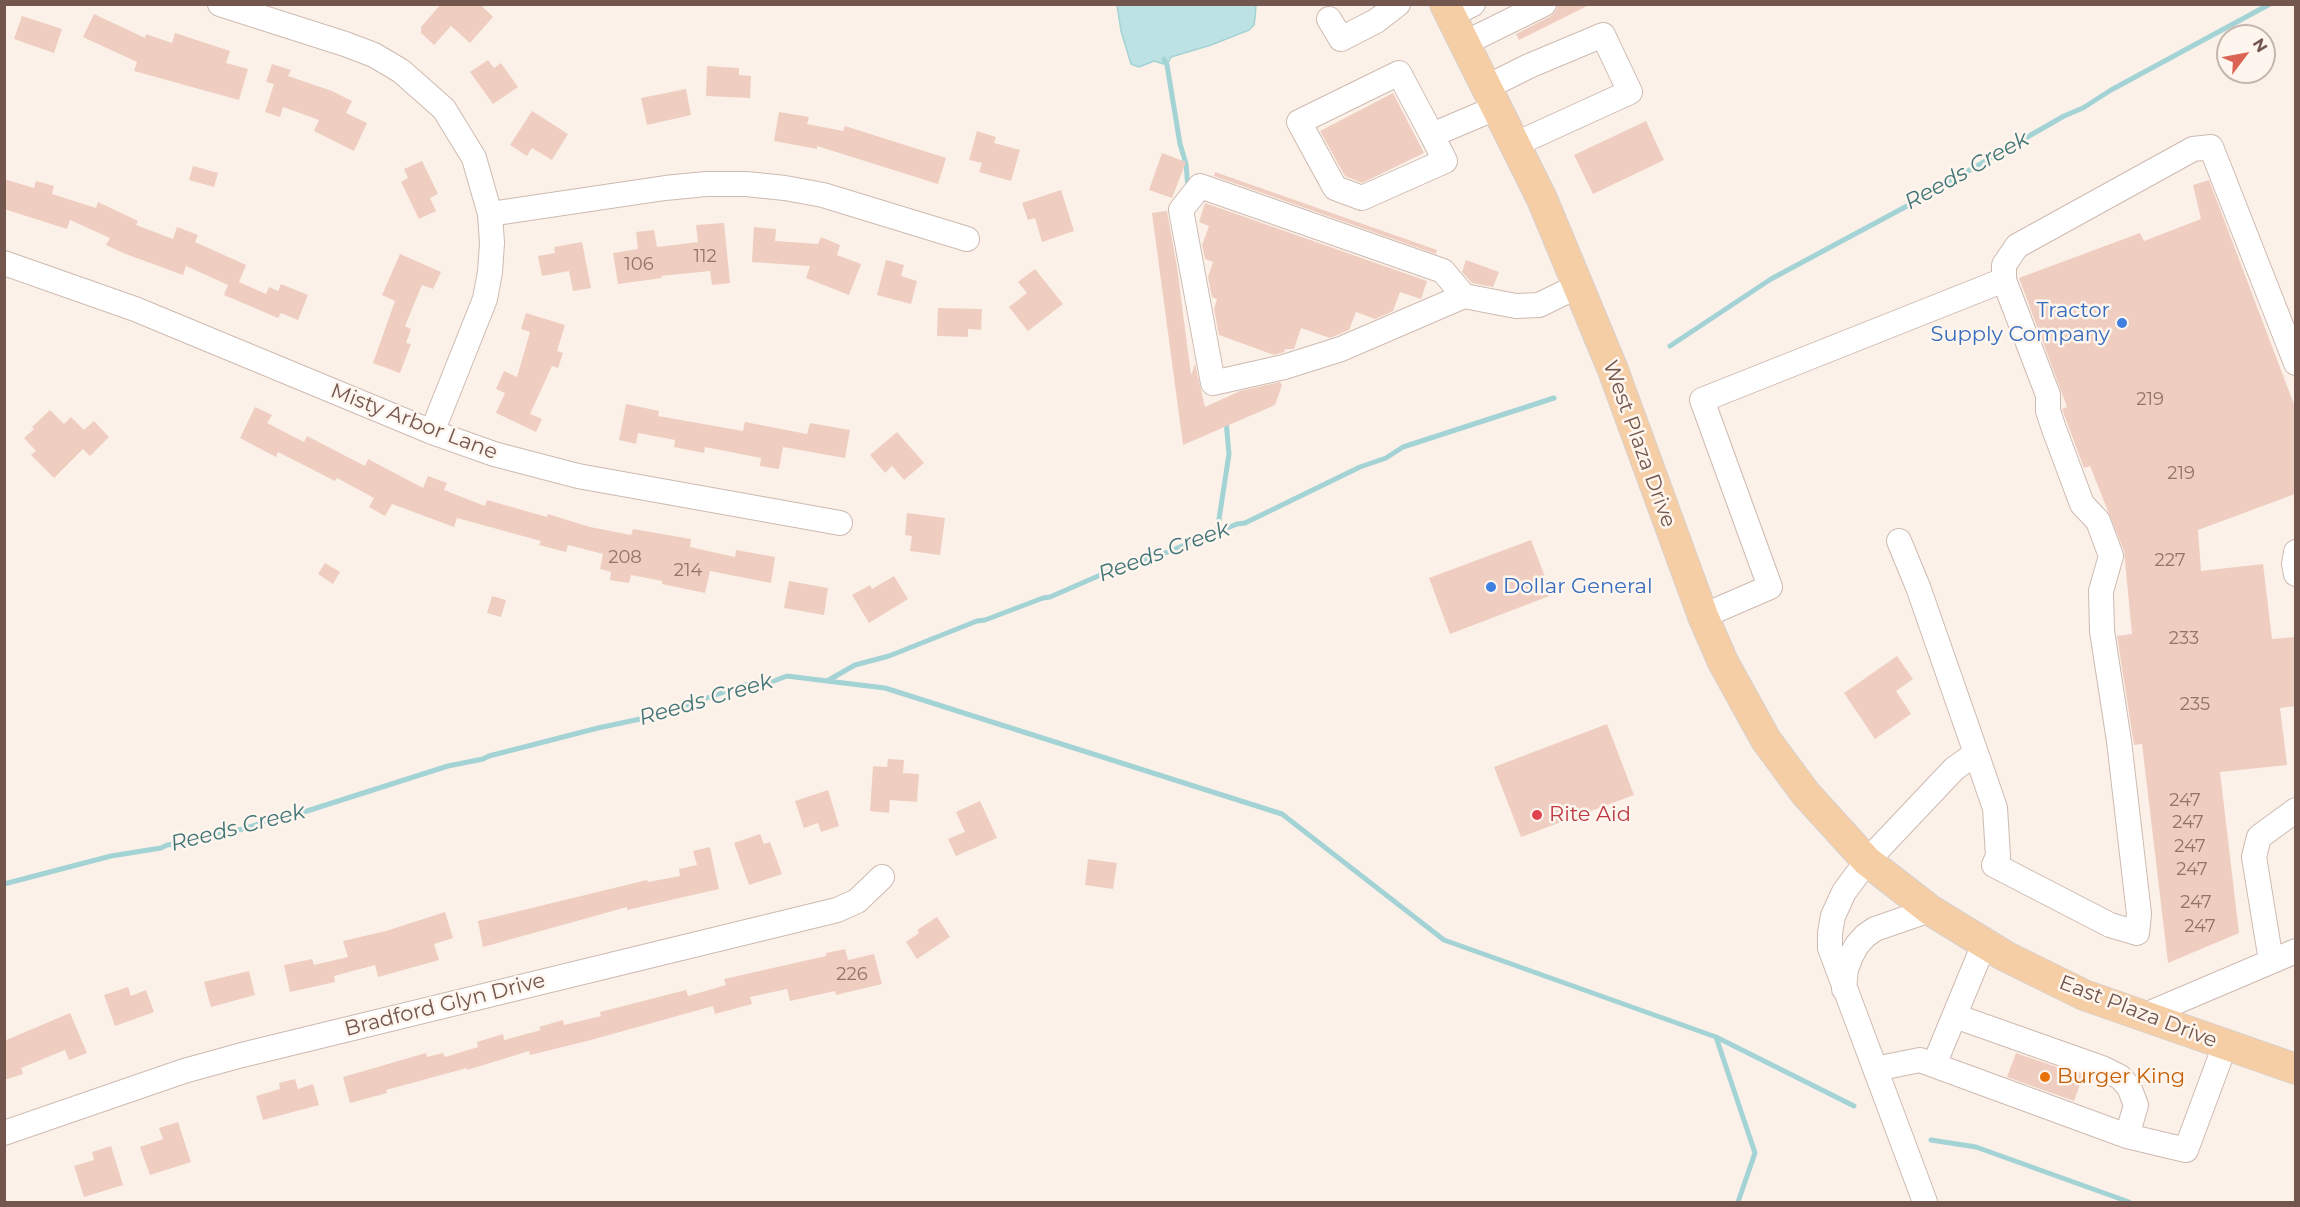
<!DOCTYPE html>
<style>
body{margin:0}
#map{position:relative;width:2300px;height:1207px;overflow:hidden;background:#fbf1e8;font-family:Montserrat,sans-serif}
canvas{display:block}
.frame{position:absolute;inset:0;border:6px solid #73564d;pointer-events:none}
.north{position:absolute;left:2216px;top:24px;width:60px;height:60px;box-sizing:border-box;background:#fef6ee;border:2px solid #c6b6ae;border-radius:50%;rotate:58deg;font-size:16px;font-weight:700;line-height:24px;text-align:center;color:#73564d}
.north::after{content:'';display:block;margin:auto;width:21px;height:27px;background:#dc6455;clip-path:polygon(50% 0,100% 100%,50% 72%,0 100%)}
</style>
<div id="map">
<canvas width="2300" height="1207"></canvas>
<div class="frame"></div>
<div class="north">N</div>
</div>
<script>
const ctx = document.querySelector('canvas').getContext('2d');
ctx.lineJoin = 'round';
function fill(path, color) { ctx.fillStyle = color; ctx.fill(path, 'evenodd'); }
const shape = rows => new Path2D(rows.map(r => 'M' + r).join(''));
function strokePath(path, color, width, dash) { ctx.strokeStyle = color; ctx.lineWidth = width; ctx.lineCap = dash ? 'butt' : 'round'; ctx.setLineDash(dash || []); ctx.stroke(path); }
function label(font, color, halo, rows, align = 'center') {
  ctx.font = font + ' Montserrat,sans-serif'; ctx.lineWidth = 5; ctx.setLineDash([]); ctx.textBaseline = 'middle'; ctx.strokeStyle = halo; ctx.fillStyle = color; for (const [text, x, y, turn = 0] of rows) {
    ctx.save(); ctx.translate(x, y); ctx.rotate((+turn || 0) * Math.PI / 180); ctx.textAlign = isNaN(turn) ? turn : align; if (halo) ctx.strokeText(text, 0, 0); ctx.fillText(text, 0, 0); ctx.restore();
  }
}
const water = shape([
 [1117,5,1256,5,1255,18,1254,25,1249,30,1211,45,1171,57,1167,65,1154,61,1139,67,1131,64,1121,31,1117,5]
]);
const stream = shape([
 [1164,59,1167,65,1180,144,1186,164,1188,188],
 [1670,346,1771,279,1907,206,2064,116,2083,108,2111,90,2270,4],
 [1217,532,1229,454,1226,421],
 [827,681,885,688,1282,814,1444,940,1716,1037,1854,1106],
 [4,884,111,856,161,848,167,845,181,843,243,829,270,820,285,818,448,766,483,759,489,756,598,728,654,716,751,683,774,681,787,676,827,681,855,665,889,656,977,621,985,620,1043,598,1050,597,1112,570,1132,565,1157,554,1165,553,1237,524,1245,523,1360,467,1386,458,1403,447,1554,398],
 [1716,1037,1755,1153,1738,1202],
 [1931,1140,1976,1147,2129,1202]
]);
const building = shape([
 [441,4,480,4,493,17,470,43,451,26,434,45,421,33,421,27],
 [1558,4,1591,4,1519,40,1516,34,1551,16,1556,11],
 [94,14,145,38,146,34,172,43,175,33,230,51,226,63,248,69,239,100,134,71,137,62,83,37],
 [22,16,62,29,54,53,14,39],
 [488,60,494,68,501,63,518,87,493,104,470,72],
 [272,64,291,70,288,76,332,91,352,101,346,113,367,123,354,151,314,131,319,120,283,107,280,117,265,112,274,84,266,82],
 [707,66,739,68,739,75,751,76,750,98,706,96],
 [686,89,691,115,647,125,641,98],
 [1393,93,1424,153,1362,183,1345,176,1320,131],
 [532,111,568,134,552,160,532,148,527,156,510,145],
 [779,112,809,117,807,124,843,131,845,126,946,158,938,184,817,146,817,149,774,141],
 [1646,121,1664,160,1593,194,1574,155],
 [977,131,996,137,994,143,1020,150,1011,181,979,172,982,163,969,160],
 [1162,153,1186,162,1172,198,1149,190],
 [422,161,438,194,430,198,436,211,419,219,401,182,408,178,404,169],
 [193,166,218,173,214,187,189,180],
 [1215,172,1437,250,1436,254,1214,176],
 [4,179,34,188,36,181,54,186,52,194,96,208,98,202,138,221,136,225,173,239,177,227,198,235,195,242,246,265,239,282,266,294,269,287,278,291,281,284,308,295,298,320,281,313,278,318,224,295,228,285,186,266,183,275,123,253,106,245,110,238,70,220,67,229,4,209],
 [2209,180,2295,407,2295,494,2198,530,2201,571,2263,564,2272,639,2295,637,2295,706,2280,708,2287,765,2220,772,2239,933,2168,963,2142,744,2134,745,2117,636,2132,634,2124,551,2090,466,2084,468,2062,409,2067,407,2019,278,2140,233,2144,241,2201,219,2193,185],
 [1061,190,1074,231,1042,242,1035,218,1028,220,1022,203],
 [1205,203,1427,281,1421,299,1400,292,1393,311,1375,319,1356,312,1349,330,1330,338,1301,328,1294,349,1285,349,1284,352,1274,355,1219,335,1214,309,1217,299,1212,297,1208,277,1213,262,1205,259,1202,245,1209,226,1199,222],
 [1167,211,1177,267,1191,375,1195,364,1205,407,1240,391,1280,382,1282,385,1275,405,1183,445,1152,213],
 [724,223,730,283,712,285,710,271,661,276,662,278,618,284,613,253,638,249,636,232,654,230,657,247,698,242,696,225],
 [754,227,776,229,775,241,818,244,821,237,840,245,837,255,861,264,849,295,806,278,810,266,752,262],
 [582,242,591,288,573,291,569,271,542,276,538,256,555,253,554,247],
 [400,254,441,272,433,289,422,285,405,326,411,329,406,343,411,344,400,373,373,363,395,301,382,295],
 [886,260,904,265,901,276,917,281,911,304,877,295],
 [1466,260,1499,272,1493,287,1472,283,1462,272],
 [1035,269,1063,304,1028,331,1009,307,1027,293,1018,282],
 [938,308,982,309,981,330,968,329,968,337,937,336],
 [526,313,565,325,557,351,563,353,558,368,552,366,530,414,542,419,536,432,496,413,505,393,496,389,504,371,517,377,530,332,521,329],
 [626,404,659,411,658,416,743,431,745,422,807,434,810,423,850,430,845,458,783,447,779,469,760,466,761,458,705,447,704,453,674,447,675,440,638,433,636,444,619,440],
 [255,407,272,415,267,423,304,442,307,436,365,466,368,459,423,488,428,476,447,483,444,490,485,506,487,500,547,517,548,514,590,527,631,535,633,529,691,539,690,547,735,557,736,550,775,557,771,583,710,571,705,593,662,584,662,581,631,575,629,583,610,580,611,572,600,569,603,554,568,545,566,552,539,545,541,541,457,518,454,527,392,504,385,516,369,507,374,498,337,478,335,481,278,452,276,457,240,438],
 [50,410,64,424,71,417,84,430,94,421,109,437,90,456,83,449,54,478,31,455,36,451,24,438,34,429,32,427],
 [897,432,924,463,904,480,892,466,885,473,870,455],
 [907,513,945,518,940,555,910,551,912,536,905,535],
 [1531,540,1552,595,1450,634,1429,578],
 [325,563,340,572,333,584,318,574],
 [894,576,908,599,869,623,852,595,870,585,872,589],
 [789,581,828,588,824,615,784,608],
 [492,596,506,600,501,617,487,613],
 [1897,656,1913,679,1896,691,1911,714,1875,739,1844,693],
 [1607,724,1634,795,1521,837,1494,767],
 [888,759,904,760,903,773,919,774,917,802,890,800,889,813,870,811,873,766,887,767],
 [828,790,839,826,821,832,818,823,804,828,795,801],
 [980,801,997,838,956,856,948,839,965,832,956,812],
 [760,834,764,844,770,842,782,874,749,885,734,843],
 [710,847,719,889,627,910,627,907,483,947,478,921,647,880,648,882,680,876,679,869,697,865,693,851],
 [1088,859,1117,863,1113,889,1085,885],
 [445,912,453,938,434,944,439,960,378,977,375,965,334,976,335,982,290,992,284,965,312,959,314,965,348,957,343,941,386,931],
 [937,917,950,937,917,959,906,942,919,933,917,930],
 [845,949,848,960,874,954,882,984,836,995,835,991,790,1001,787,989,750,997,752,1004,715,1014,713,1006,591,1040,530,1055,529,1051,467,1070,467,1068,386,1090,387,1093,350,1103,343,1077,426,1053,427,1057,443,1053,445,1057,478,1047,477,1042,503,1034,504,1040,541,1030,539,1027,563,1020,564,1025,601,1016,600,1012,686,990,688,996,726,985,724,979,826,956,826,953],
 [249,971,255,995,211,1007,204,982],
 [128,987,131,996,146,990,154,1012,115,1026,104,995],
 [70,1013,87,1053,69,1060,65,1050,21,1068,23,1074,4,1080,4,1041],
 [2016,1053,2083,1076,2074,1101,2007,1077],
 [295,1079,298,1089,313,1084,319,1105,263,1120,256,1096,280,1089,279,1083],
 [178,1122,191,1162,150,1175,140,1147,163,1139,159,1128],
 [111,1146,123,1185,84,1197,74,1166,94,1160,92,1152]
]);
const minor = shape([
 [220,4,345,44,374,55,401,71,444,109,474,158,490,214,492,243,490,272,485,299,432,432],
 [1451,15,1473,4],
 [1329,19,1341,39,1376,21,1398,4],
 [1465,43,1544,4],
 [1487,87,1529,66,1603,35,1630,92,1516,144],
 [1432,135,1399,73,1299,122,1335,188,1362,198,1445,161,1432,135,1498,107],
 [490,214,665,188,706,184,746,184,785,188,823,195,967,239],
 [4,263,135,309,432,432,494,454,578,476,840,523],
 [2004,280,2004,265,2017,246,2193,149,2211,147,2296,363],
 [1464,296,1341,349,1284,367,1213,383,1181,210,1200,186,1443,271,1464,296,1516,306,1539,305,1578,286],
 [1899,541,1918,587,1976,753],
 [2296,552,2294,564,2296,574],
 [1703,616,1770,587,1702,400,2004,280,2048,395,2048,411,2054,429,2082,504,2098,521,2111,556,2101,591,2102,631,2119,741,2139,914,2137,933,2110,925,1994,865,1998,856,1995,808,1976,753,1954,769,1867,861,1844,892,1833,916,1830,933,1830,948,1925,1202],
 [2271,961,2254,857,2259,837,2296,810],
 [1844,989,1846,969,1851,956,1857,945,1865,936,1875,929,1930,910],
 [1955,1016,2102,1068,2120,1077,2129,1087,2136,1105,2127,1136],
 [2143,1016,2296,951],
 [1934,1065,1984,944],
 [1875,1069,1920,1060,2127,1136,2186,1150,2225,1045],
 [4,1133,184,1071,242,1055,837,910,857,901,882,877]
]);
const major = shape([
 [1445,4,1542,199,1613,370,1703,616,1723,662,1766,740,1806,794,1867,861,1930,910,2005,956,2084,995,2296,1069]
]);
const markers = [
 [2122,323,6,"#3f7fe0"],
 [1491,587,6,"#3f7fe0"],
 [1537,815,6,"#e0444e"],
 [2045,1077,6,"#e8710a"]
];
const numberNames = [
 ["112",705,257],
 ["106",639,265],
 ["219",2150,400],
 ["219",2181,474],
 ["208",625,558],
 ["227",2170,561],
 ["214",688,571],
 ["233",2184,639],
 ["235",2195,705],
 ["247",2185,801],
 ["247",2188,823],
 ["247",2190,847],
 ["247",2192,870],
 ["247",2196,903],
 ["247",2200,927],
 ["226",852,975]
];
const shopNames = [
 ["Tractor",2110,311],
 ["Supply Company",2110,335],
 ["Dollar General",1503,587,"left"]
];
const streetNames = [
 ["Misty Arbor Lane",414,422,21],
 ["West Plaza Drive",1639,444,70],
 ["Bradford Glyn Drive",445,1005,-14],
 ["East Plaza Drive",2138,1012,21]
];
const healthNames = [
 ["Rite Aid",1549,815]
];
const foodNames = [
 ["Burger King",2057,1077]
];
const waterNames = [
 ["Reeds Creek",1967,171,-29],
 ["Reeds Creek",1164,552,-20],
 ["Reeds Creek",706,700,-16],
 ["Reeds Creek",238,828,-14]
];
fill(water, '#bde2e4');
strokePath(water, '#a4d3d5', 1.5);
strokePath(stream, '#a4d3d5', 5);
fill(building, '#efcec1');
strokePath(minor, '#cebab1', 26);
strokePath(major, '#d8d0cd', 32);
strokePath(minor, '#fff', 24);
strokePath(major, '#f5cea5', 30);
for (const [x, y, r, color] of markers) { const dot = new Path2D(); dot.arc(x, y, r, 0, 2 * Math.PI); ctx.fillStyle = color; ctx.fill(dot); strokePath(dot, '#fef6ee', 2); }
label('18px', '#92746a', null, numberNames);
label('21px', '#366cbe', '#fef6ee', shopNames, 'right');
label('21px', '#73564d', '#fef6ee', streetNames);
label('21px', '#be3a42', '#fef6ee', healthNames, 'left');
label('21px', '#c56008', '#fef6ee', foodNames, 'left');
label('italic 22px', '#427578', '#fef6ee', waterNames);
</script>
